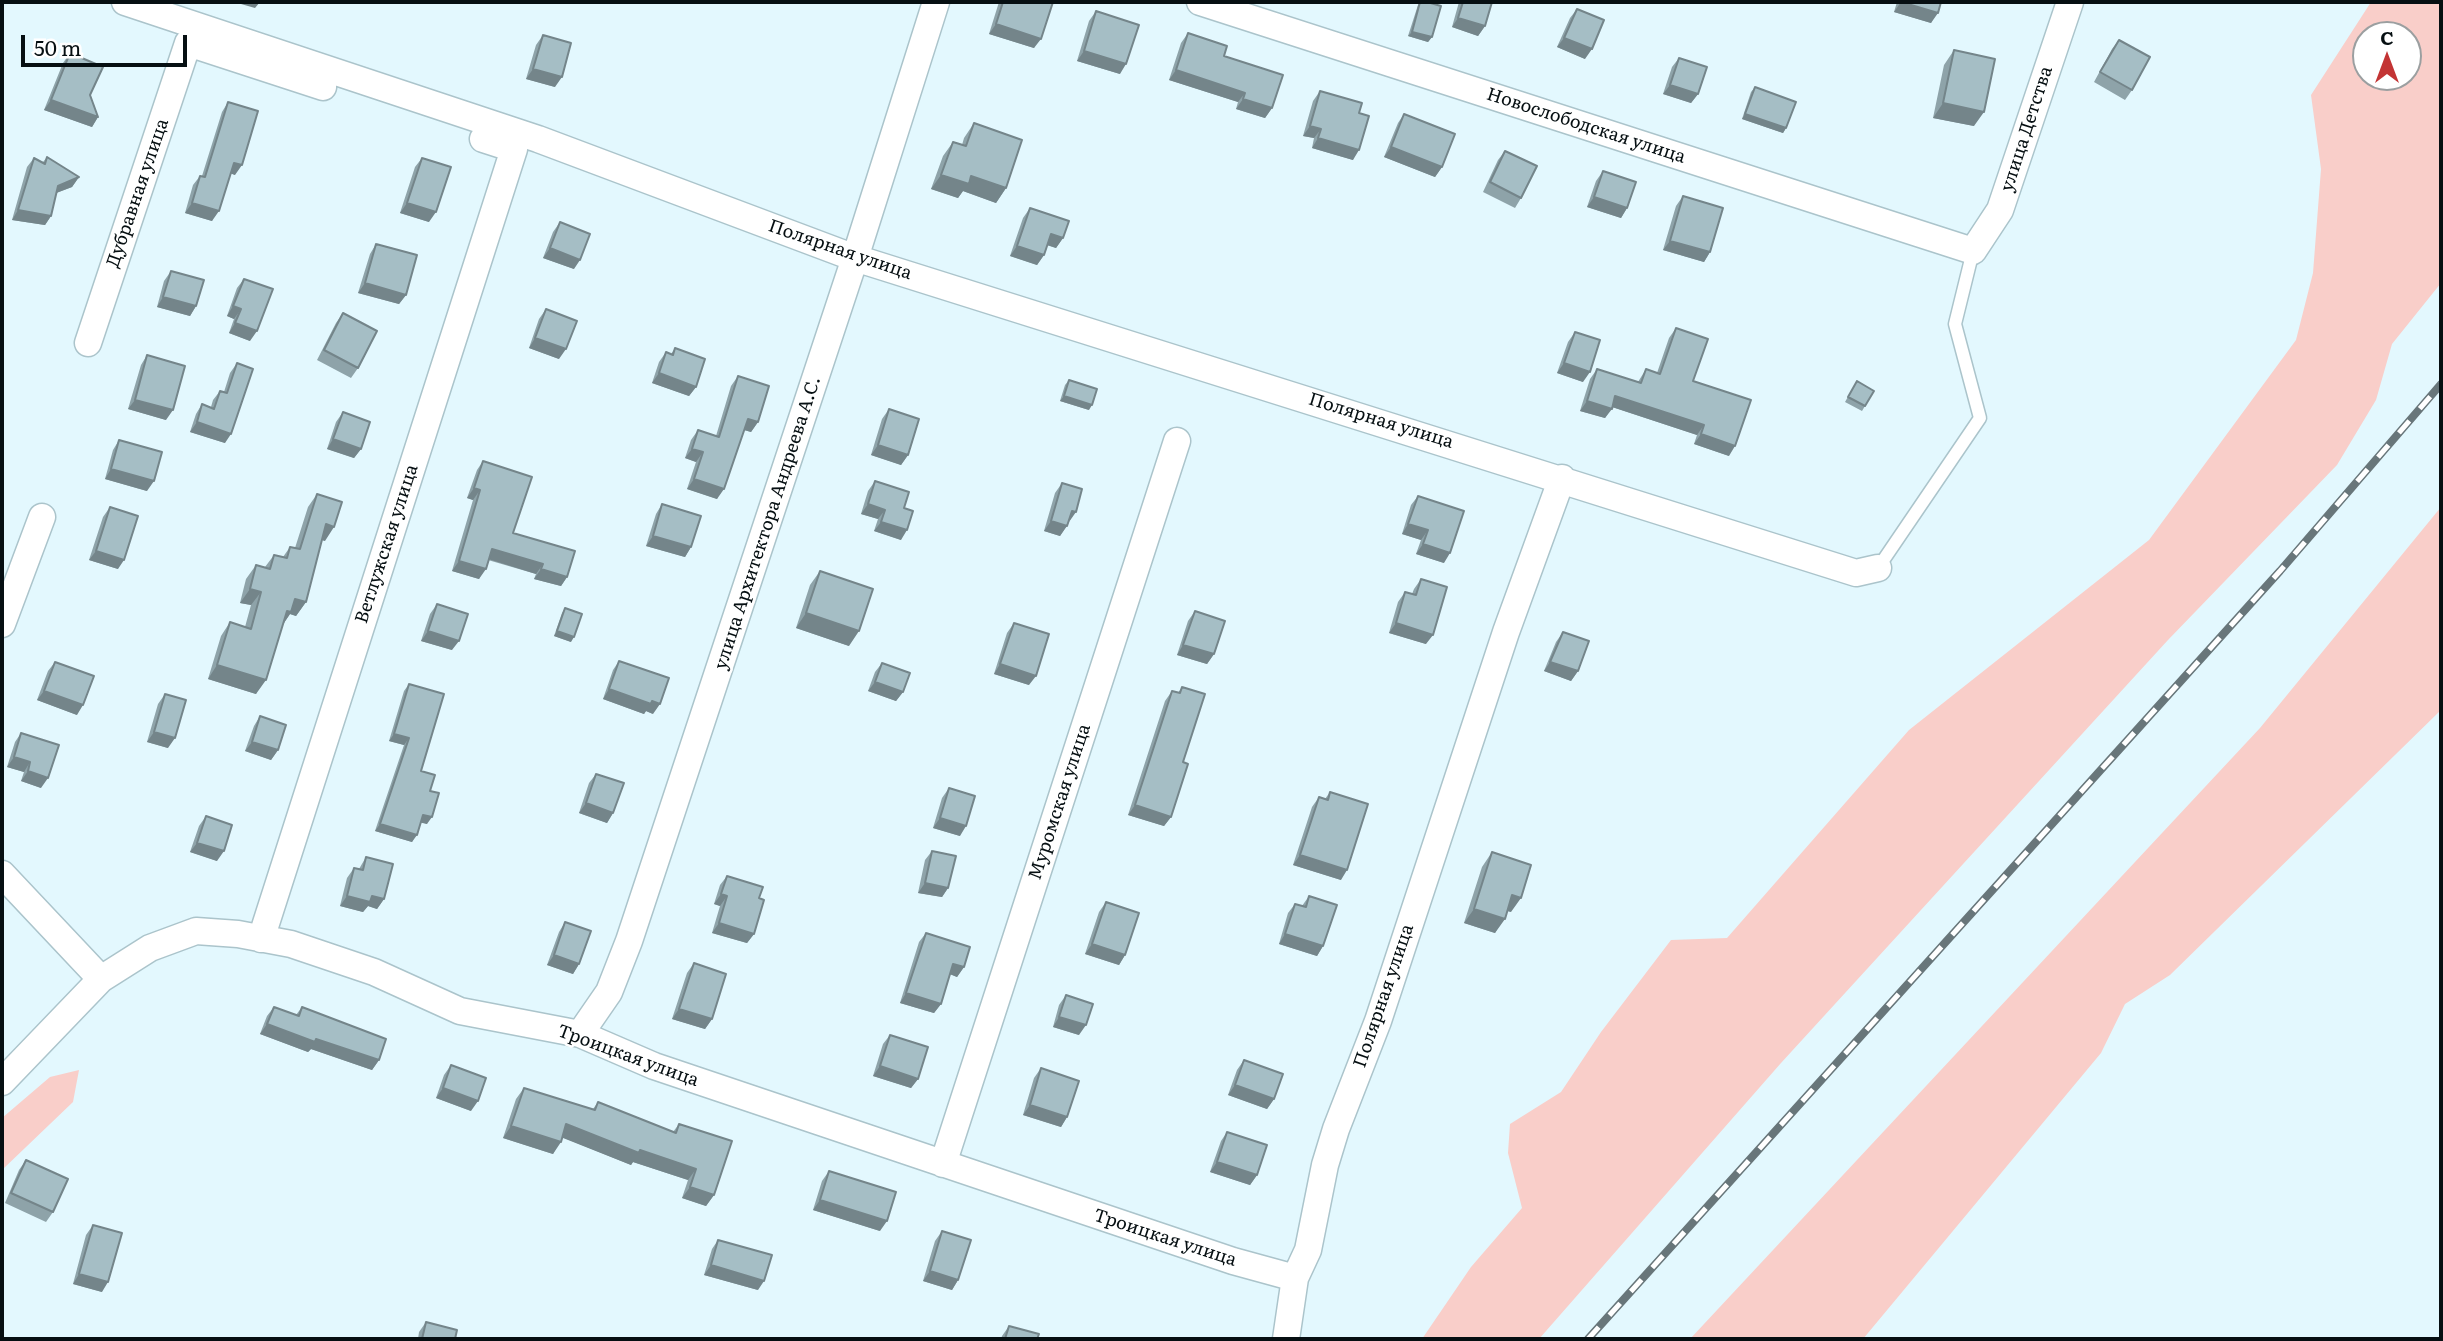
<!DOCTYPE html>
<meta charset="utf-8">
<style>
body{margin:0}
#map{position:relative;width:2443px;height:1341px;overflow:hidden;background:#e3f8fe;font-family:Literata,serif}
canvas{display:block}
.frame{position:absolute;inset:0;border:4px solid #060f12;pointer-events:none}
.north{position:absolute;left:2352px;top:21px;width:70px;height:70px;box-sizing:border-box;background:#fff;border:2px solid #9b9fa0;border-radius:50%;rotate:0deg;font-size:19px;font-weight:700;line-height:28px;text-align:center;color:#060f12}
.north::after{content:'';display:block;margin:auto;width:24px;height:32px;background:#c33434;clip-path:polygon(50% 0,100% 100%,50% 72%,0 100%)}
.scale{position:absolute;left:21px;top:35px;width:166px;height:32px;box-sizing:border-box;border:4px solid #060f12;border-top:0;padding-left:9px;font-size:21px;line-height:24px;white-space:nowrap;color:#060f12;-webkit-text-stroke:5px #fff;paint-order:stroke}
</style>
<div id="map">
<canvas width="2443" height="1341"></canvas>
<div class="frame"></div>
<div class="north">С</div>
<div class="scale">50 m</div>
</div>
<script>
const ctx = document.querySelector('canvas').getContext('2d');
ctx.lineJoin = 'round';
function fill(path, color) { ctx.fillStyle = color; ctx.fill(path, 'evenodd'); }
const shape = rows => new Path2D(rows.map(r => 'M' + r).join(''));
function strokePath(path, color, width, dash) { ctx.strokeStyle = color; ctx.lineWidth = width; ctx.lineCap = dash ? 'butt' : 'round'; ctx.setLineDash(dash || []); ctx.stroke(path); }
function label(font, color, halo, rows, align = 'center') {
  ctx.font = font + ' Literata,serif'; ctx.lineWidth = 5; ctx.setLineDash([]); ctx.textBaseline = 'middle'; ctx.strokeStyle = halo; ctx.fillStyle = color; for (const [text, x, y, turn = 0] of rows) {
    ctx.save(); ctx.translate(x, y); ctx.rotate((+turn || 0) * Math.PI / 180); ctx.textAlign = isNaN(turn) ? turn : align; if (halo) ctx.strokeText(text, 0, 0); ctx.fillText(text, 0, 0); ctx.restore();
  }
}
const green = shape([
 [2371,2,2441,2,2441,283,2392,344,2376,400,2337,465,2168,640,1781,1063,1539,1339,1422,1339,1471,1267,1522,1208,1508,1153,1510,1124,1561,1092,1601,1032,1671,940,1727,938,1909,730,2149,540,2296,340,2313,273,2321,169,2311,95],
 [2366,35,2408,35,2408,77,2366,77],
 [2441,507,2441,710,2170,975,2125,1004,2101,1053,1863,1339,1690,1339,2260,728],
 [79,1070,73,1102,2,1170,2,1118,50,1077]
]);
const lane = shape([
 [1878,568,1980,418,1955,324,1973,251]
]);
const street = shape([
 [125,2,538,139,855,258,1856,573,1878,568],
 [1200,2,1973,251,2000,210,2070,2],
 [88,343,188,43,323,87],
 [2,624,42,517],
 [2,874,101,979],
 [261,939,514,149,483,139],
 [580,1034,609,992,629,941,855,258,936,2],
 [2,1082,101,979,150,948,196,931,238,934,291,944,374,972,460,1011,580,1034,654,1066,1233,1261,1295,1278],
 [943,1164,1177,441],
 [1286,1339,1295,1278,1308,1250,1325,1165,1336,1129,1378,1021,1506,632,1562,478]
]);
const rail = shape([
 [1588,1339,2280,571,2441,384]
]);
const wall = shape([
 [999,2,1053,2,1034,48,989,34],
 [1420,2,1427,2,1432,37,1428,42,1408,36,1418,5],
 [1459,2,1492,2,1485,26,1478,36,1452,27],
 [1897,2,1941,2,1931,23,1894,12],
 [1577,9,1585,59,1557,47,1570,18],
 [1096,11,1120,74,1077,61,1089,21],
 [1188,33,1224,56,1272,108,1265,118,1236,109,1238,102,1169,80,1181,43],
 [543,35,555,87,526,79,536,45],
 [2119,40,2132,90,2125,100,2094,82,2112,49],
 [1954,50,1974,126,1933,118,1944,65],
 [70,53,90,95,98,117,92,127,44,110,63,63],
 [1679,58,1698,94,1691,103,1663,94,1672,67],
 [1755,87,1786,128,1783,133,1742,119,1751,92],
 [1320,91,1359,113,1353,160,1312,148,1314,138,1303,136,1313,101],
 [228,102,235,175,230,173,212,221,185,213,193,185,200,176,202,176,222,112],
 [1404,114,1442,167,1435,177,1384,157,1398,123],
 [974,123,1006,188,996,203,963,191,958,198,931,189,943,156,953,142,962,145,964,138],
 [1505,151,1521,198,1515,208,1483,192,1498,160],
 [47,157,79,177,72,187,56,193,51,216,45,225,12,220,27,167,34,158,43,162],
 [422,158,429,222,400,213,415,167],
 [1603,171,1627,208,1621,218,1587,207,1596,181],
 [1683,196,1710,252,1704,262,1663,250,1676,206],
 [1030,208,1063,238,1056,248,1047,245,1044,255,1037,265,1010,256,1023,218],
 [560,222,574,269,543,258,553,232],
 [376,244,406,295,399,304,358,293,370,254],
 [171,271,196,306,190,316,157,307,164,281],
 [244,279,250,341,229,333,234,319,227,316,237,288],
 [546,309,559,359,529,348,539,319],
 [343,313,358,368,351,378,317,360,336,323],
 [1676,328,1693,381,1729,456,1694,444,1697,435,1612,407,1605,418,1580,411,1590,379,1597,369,1638,382,1646,369,1657,373,1669,338],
 [1575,332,1583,382,1557,373,1568,342],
 [675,348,696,387,689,396,652,383,659,362,666,352,671,354],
 [147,355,166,420,128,409,141,365],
 [237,363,225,443,190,432,196,414,202,404,211,407,213,400,220,391,224,392,230,373],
 [738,376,758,422,751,432,744,430,717,499,687,489,696,462,685,458,691,440,698,430,716,436,731,386],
 [1069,380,1089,410,1060,401,1065,385],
 [1857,381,1865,406,1862,411,1845,402],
 [889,409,908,455,901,465,871,455,882,419],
 [343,412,361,449,354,458,327,449,336,422],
 [119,440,147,491,105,479,113,450],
 [483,461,513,533,567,577,561,586,534,579,536,574,488,560,479,579,452,571,473,500,467,498,477,470],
 [875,481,904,508,901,540,874,531,878,519,861,514,868,491],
 [1062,483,1069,522,1060,536,1044,531,1055,493],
 [317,494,325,541,322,540,306,602,296,616,290,614,283,624,256,694,208,679,221,636,230,622,245,627,251,605,240,603,246,579,256,565,265,567,274,555,283,557,290,547,295,548,308,507],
 [1418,496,1444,563,1416,554,1421,540,1402,534,1411,505],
 [662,504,691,547,685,557,646,546,656,514],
 [110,507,118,569,89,560,103,517],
 [820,571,849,646,796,628,810,585],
 [1421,579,1426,644,1389,633,1398,602,1405,592,1412,594,1414,589],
 [437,604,452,650,421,641,430,614],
 [565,608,571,642,554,636,562,613],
 [1195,611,1214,654,1207,664,1177,655,1188,621],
 [1014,623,1029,685,994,674,1007,633],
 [1563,632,1578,671,1571,681,1544,671,1556,642],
 [619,661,653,714,646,711,644,714,603,699,613,670],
 [55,662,77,715,37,700,48,671],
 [882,663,903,692,896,701,868,691,875,672],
 [409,684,421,771,430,791,427,824,421,822,412,842,375,831,404,745,389,741,404,691],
 [1182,687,1183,762,1171,817,1164,826,1128,815,1165,701,1172,691,1178,693],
 [165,694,168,748,147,742,158,704],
 [260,716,278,750,271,760,245,751,254,726],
 [21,733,41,788,21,781,24,772,7,767,15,742],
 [596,774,613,813,607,823,579,813,589,783],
 [949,788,960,836,933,828,942,798],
 [1330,792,1341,880,1293,865,1312,807,1319,797,1325,799],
 [206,816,217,861,190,852,199,826],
 [932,851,948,888,942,897,918,893,925,860],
 [1492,852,1511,912,1507,911,1495,933,1464,923,1482,867],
 [366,857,384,899,377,909,368,906,363,912,340,906,347,878,354,868,359,869],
 [727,876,754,934,747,943,712,933,720,906,714,904,720,885],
 [1309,896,1323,946,1317,956,1279,944,1288,913,1295,904,1302,906],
 [1106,902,1125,955,1119,965,1085,954,1099,912],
 [565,922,579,964,573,974,547,965,559,932],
 [926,933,964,967,957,977,950,974,941,1004,934,1013,900,1003,919,942],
 [694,963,712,1019,705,1029,672,1019,687,973],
 [1066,995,1079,1035,1053,1027,1059,1005],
 [274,1007,296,1015,302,1007,379,1060,372,1070,311,1049,308,1052,260,1034,267,1016],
 [890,1035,918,1079,911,1088,873,1076,883,1044],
 [1244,1060,1274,1099,1267,1109,1228,1095,1237,1070],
 [451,1065,471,1111,436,1098,444,1075],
 [1041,1068,1067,1117,1061,1127,1023,1115,1034,1078],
 [524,1088,593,1109,598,1102,673,1132,679,1124,714,1195,706,1206,682,1198,688,1180,633,1162,631,1165,562,1137,553,1154,503,1138,516,1099],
 [1227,1132,1257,1175,1250,1185,1210,1172,1221,1141],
 [26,1160,53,1212,46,1222,5,1203,19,1170],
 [829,1171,880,1231,813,1210,822,1181],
 [93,1225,102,1292,73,1284,86,1235],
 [942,1231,958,1280,952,1290,923,1281,935,1241],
 [718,1240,758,1290,704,1275,712,1249],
 [426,1322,455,1339,418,1339,419,1332],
 [1009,1326,1037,1339,1001,1339,1002,1336]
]);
const shadedWall = shape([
 [234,2,260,2,255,8],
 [1901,2,1938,13,1931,23,1894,12],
 [1458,18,1485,26,1478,36,1452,27],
 [996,24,1041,39,1034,48,989,34],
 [1412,32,1432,37,1428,42,1408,36],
 [1564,38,1592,49,1585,59,1557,47],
 [1084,51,1126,64,1120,74,1077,61],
 [533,69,562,77,555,87,526,79],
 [1176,70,1245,93,1238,102,1169,80],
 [1670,85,1698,94,1691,103,1663,94],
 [1243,99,1272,108,1265,118,1236,109],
 [51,100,98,117,92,127,44,110],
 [1943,103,1984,112,1974,126,1933,118],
 [1745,114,1786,128,1783,133,1742,119],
 [1310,126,1321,129,1314,138,1303,136],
 [1318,138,1359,150,1353,160,1312,148],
 [1391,147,1442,167,1435,177,1384,157],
 [234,163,242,165,235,175,227,172],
 [941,175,971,176,1006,188,996,203,963,191,958,198,931,189],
 [79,177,72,187,51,195,58,186],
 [1594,197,1627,208,1621,218,1587,207],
 [192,203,219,211,212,221,185,213],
 [407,203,436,212,429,222,400,213],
 [18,210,51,216,45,225,12,220],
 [1051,234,1063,238,1056,248,1044,244],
 [1670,241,1710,252,1704,262,1663,250],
 [1017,246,1044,255,1037,265,1010,256],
 [550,248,580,260,574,269,543,258],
 [365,283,406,295,399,304,358,293],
 [163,297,196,306,190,316,157,307],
 [233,306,241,309,234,319,227,316],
 [235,323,257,331,250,341,229,333],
 [535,338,566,349,559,359,529,348],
 [1564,363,1590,372,1583,382,1557,373],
 [659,373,696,387,689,396,652,383],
 [1064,396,1092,405,1089,410,1060,401],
 [1615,396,1704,425,1697,435,1609,406],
 [135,400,173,410,166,420,128,409],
 [1587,401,1612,409,1605,418,1580,411],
 [748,419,758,422,751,432,741,429],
 [197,422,231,434,225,443,190,432],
 [1701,434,1735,446,1729,456,1694,444],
 [333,439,361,449,354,458,327,449],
 [878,445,908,455,901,465,871,455],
 [692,449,703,452,696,462,685,458],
 [111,469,154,481,147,491,105,479],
 [694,479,724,489,717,499,687,489],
 [474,488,480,490,473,500,467,498],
 [868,504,885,510,878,519,861,514],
 [1072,511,1076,512,1069,522],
 [1051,521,1067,526,1060,536,1044,531],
 [881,522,907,530,901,540,874,531],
 [326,524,334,527,325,541,317,538],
 [1408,524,1428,530,1421,540,1402,534],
 [653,536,691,547,685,557,646,546],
 [1423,544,1450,553,1444,563,1416,554],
 [492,549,543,564,536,574,485,558],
 [96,551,124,560,118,569,89,560],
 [459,561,486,569,479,579,452,571],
 [541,569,567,577,561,586,534,579],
 [250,589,261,592,251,605,240,603],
 [295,599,306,602,296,616,290,614,282,626,278,625],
 [806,613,859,631,849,646,796,628],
 [1396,623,1433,635,1426,644,1389,633],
 [428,631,459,641,452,650,421,641],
 [557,631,574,637,571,642,554,636],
 [1183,645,1214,654,1207,664,1177,655],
 [1550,662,1578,671,1571,681,1544,671],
 [1000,664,1036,676,1029,685,994,674],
 [217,665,266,680,256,694,208,679],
 [875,682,903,692,896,701,868,691],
 [609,689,652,701,660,704,653,714,646,711,644,714,603,699],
 [44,691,83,705,77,715,37,700],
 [154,732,175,738,168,748,147,742],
 [394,734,409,738,404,745,389,741],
 [252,742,278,750,271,760,245,751],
 [14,757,30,762,24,772,7,767],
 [28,771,48,778,41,788,21,781],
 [586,803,613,813,607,823,579,813],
 [1135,805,1171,817,1164,826,1128,815],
 [423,815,432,817,427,824,418,822],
 [940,818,966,826,960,836,933,828],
 [380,824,417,835,412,842,375,831],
 [197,843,224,851,217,861,190,852],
 [1300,855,1347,870,1341,880,1293,865],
 [925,883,948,888,942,897,918,893],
 [721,894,727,896,720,906,714,904],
 [1512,895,1521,898,1511,912,1502,909],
 [347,896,372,896,384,899,377,909,368,906,363,912,340,906],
 [1474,909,1505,919,1495,933,1464,923],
 [719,923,754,934,747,943,712,933],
 [1285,934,1323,946,1317,956,1279,944],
 [1092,944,1125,955,1119,965,1085,954],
 [554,955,579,964,573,974,547,965],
 [953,964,964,967,957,977,947,973],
 [906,993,941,1004,934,1013,900,1003],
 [679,1009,712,1019,705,1029,672,1019],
 [1059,1017,1086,1025,1079,1035,1053,1027],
 [267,1024,316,1039,379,1060,372,1070,311,1049,308,1052,260,1034],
 [880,1066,918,1079,911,1088,873,1076],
 [1235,1085,1274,1099,1267,1109,1228,1095],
 [443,1088,478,1101,471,1111,436,1098],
 [1030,1105,1067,1117,1061,1127,1023,1115],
 [566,1124,696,1169,688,1180,633,1162,631,1165,558,1136],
 [511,1126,561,1142,553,1154,503,1138],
 [1217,1162,1257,1175,1250,1185,1210,1172],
 [690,1187,714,1195,706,1206,682,1198],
 [820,1200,887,1221,880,1231,813,1210],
 [711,1265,764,1281,758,1290,704,1275],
 [930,1271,958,1280,952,1290,923,1281],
 [79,1274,108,1282,102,1292,73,1284]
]);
const building = shape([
 [1003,2,1053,2,1041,39,996,24,1003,2],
 [1420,2,1427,2,1441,6,1432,37,1412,32,1420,2],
 [1463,2,1492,2,1485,26,1458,18,1463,2],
 [1901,2,1941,2,1938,13,1901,2],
 [1577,9,1604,20,1592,49,1564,38,1577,9],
 [1096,11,1139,25,1126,64,1084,51,1096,11],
 [1188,33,1227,46,1224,56,1283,75,1272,108,1243,99,1245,93,1176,70,1188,33],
 [543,35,571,43,562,77,533,69,543,35],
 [2119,40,2150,57,2132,90,2100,72,2119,40],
 [1954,50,1995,59,1984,112,1943,103,1954,50],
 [70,53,103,67,90,95,98,117,51,100,70,53],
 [1679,58,1707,67,1698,94,1670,85,1679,58],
 [1755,87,1796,102,1786,128,1745,114,1755,87],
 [1320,91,1362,103,1359,113,1369,116,1359,150,1318,138,1321,129,1310,126,1320,91],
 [228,102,258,111,242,165,234,163,219,211,192,203,200,176,205,177,228,102],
 [1404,114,1455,134,1442,167,1391,147,1404,114],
 [974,123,1022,140,1006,188,971,176,969,184,941,175,953,142,966,146,974,123],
 [1505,151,1537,166,1521,198,1490,182,1505,151],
 [47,157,79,177,58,186,51,216,18,210,34,158,45,164,47,157],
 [422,158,451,167,436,212,407,203,422,158],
 [1603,171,1636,182,1627,208,1594,197,1603,171],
 [1683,196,1723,208,1710,252,1670,241,1683,196],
 [1030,208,1069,221,1063,238,1051,234,1044,255,1017,246,1030,208],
 [560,222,590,234,580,260,550,248,560,222],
 [376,244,417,255,406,295,365,283,376,244],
 [171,271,204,280,196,306,163,297,171,271],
 [244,279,273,289,257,331,235,323,241,309,233,306,244,279],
 [546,309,577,321,566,349,535,338,546,309],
 [343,313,377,331,358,368,324,350,343,313],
 [1676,328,1708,339,1693,381,1751,400,1735,446,1701,434,1704,425,1615,396,1612,409,1587,401,1597,369,1641,383,1646,369,1660,374,1676,328],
 [1575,332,1600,340,1590,372,1564,363,1575,332],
 [675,348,705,359,696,387,659,373,666,352,673,355,675,348],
 [147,355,185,366,173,410,135,400,147,355],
 [237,363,253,369,231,434,197,422,202,404,214,409,220,391,227,393,237,363],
 [738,376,769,386,758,422,748,419,724,489,694,479,703,452,692,449,698,430,719,437,738,376],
 [1069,380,1097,389,1092,405,1064,396,1069,380],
 [1857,381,1874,391,1865,406,1848,397,1857,381],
 [889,409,919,419,908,455,878,445,889,409],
 [343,412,370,422,361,449,333,439,343,412],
 [119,440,162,452,154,481,111,469,119,440],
 [483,461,532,477,513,533,575,551,567,577,541,569,543,564,492,549,486,569,459,561,480,490,474,488,483,461],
 [875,481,909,492,904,508,913,511,907,530,881,522,885,510,868,504,875,481],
 [1062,483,1082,489,1076,512,1072,511,1067,526,1051,521,1062,483],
 [317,494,342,502,334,527,326,524,306,602,295,599,291,612,287,611,266,680,217,665,230,622,251,629,261,592,250,589,256,565,270,569,274,555,287,558,290,547,300,549,317,494],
 [1418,496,1464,511,1450,553,1423,544,1428,530,1408,524,1418,496],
 [662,504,701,516,691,547,653,536,662,504],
 [110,507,138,516,124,560,96,551,110,507],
 [820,571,873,589,859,631,806,613,820,571],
 [1421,579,1447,587,1433,635,1396,623,1405,592,1416,595,1421,579],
 [437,604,468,614,459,641,428,631,437,604],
 [565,608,582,614,574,637,557,631,565,608],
 [1195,611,1225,621,1214,654,1183,645,1195,611],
 [1014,623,1049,634,1036,676,1000,664,1014,623],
 [1563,632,1589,641,1578,671,1550,662,1563,632],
 [619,661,669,678,660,704,652,701,651,704,609,689,619,661],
 [55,662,94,676,83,705,44,691,55,662],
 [882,663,910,673,903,692,875,682,882,663],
 [409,684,444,694,421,771,435,775,430,791,439,793,432,817,423,815,417,835,380,824,409,738,394,734,409,684],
 [1182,687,1205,694,1183,762,1188,764,1171,817,1135,805,1172,691,1180,693,1182,687],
 [165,694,186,700,175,738,154,732,165,694],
 [260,716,286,725,278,750,252,742,260,716],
 [21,733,59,745,48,778,28,771,30,762,14,757,21,733],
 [596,774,624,783,613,813,586,803,596,774],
 [949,788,975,796,966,826,940,818,949,788],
 [1330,792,1368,804,1347,870,1300,855,1319,797,1328,800,1330,792],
 [206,816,232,825,224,851,197,843,206,816],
 [932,851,956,856,948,888,925,883,932,851],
 [1492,852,1531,865,1521,898,1512,895,1505,919,1474,909,1492,852],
 [366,857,393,864,384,899,372,896,370,902,347,896,354,868,363,870,366,857],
 [727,876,763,887,759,898,764,900,754,934,719,923,727,896,721,894,727,876],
 [1309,896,1337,905,1323,946,1285,934,1295,904,1306,907,1309,896],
 [1106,902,1139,913,1125,955,1092,944,1106,902],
 [565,922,591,931,579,964,554,955,565,922],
 [926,933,970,947,964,967,953,964,941,1004,906,993,926,933],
 [694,963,726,974,712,1019,679,1009,694,963],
 [1066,995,1093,1004,1086,1025,1059,1017,1066,995],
 [274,1007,299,1016,302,1007,386,1039,379,1060,316,1039,315,1042,267,1024,274,1007],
 [890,1035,928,1047,918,1079,880,1066,890,1035],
 [1244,1060,1283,1074,1274,1099,1235,1085,1244,1060],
 [451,1065,486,1078,478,1101,443,1088,451,1065],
 [1041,1068,1079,1081,1067,1117,1030,1105,1041,1068],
 [524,1088,595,1110,598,1102,676,1133,679,1124,732,1141,714,1195,690,1187,696,1169,640,1150,639,1153,566,1124,561,1142,511,1126,524,1088],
 [1227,1132,1267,1145,1257,1175,1217,1162,1227,1132],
 [26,1160,68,1179,53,1212,11,1193,26,1160],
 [829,1171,896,1192,887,1221,820,1200,829,1171],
 [93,1225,122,1233,108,1282,79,1274,93,1225],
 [942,1231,971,1240,958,1280,930,1271,942,1231],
 [718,1240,772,1255,764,1281,711,1265,718,1240],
 [426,1322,457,1330,455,1339,422,1339,426,1322],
 [1009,1326,1039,1334,1037,1339,1005,1339,1009,1326]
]);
const streetNames = [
 ["Новослободская улица",1586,126,18],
 ["улица Детства",2027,129,-72],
 ["Дубравная улица",138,193,-71],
 ["Полярная улица",840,250,19],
 ["Полярная улица",1381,421,17],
 ["улица Архитектора Андреева А.С.",768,523,-72],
 ["Ветлужская улица",387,544,-72],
 ["Муромская улица",1060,802,-72],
 ["Полярная улица",1384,996,-71],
 ["Троицкая улица",628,1056,20],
 ["Троицкая улица",1165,1238,18]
];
fill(green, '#f9cec9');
strokePath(lane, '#abc4cb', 15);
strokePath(street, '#abc4cb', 29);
strokePath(lane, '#fff', 12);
strokePath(street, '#fff', 26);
strokePath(rail, '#68767a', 8);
strokePath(rail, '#fff', 5, [16]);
fill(wall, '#8ea3a9');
fill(shadedWall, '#74858a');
fill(building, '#a5bec5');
strokePath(building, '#74858a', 2);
label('18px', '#060f12', '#fff', streetNames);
</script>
